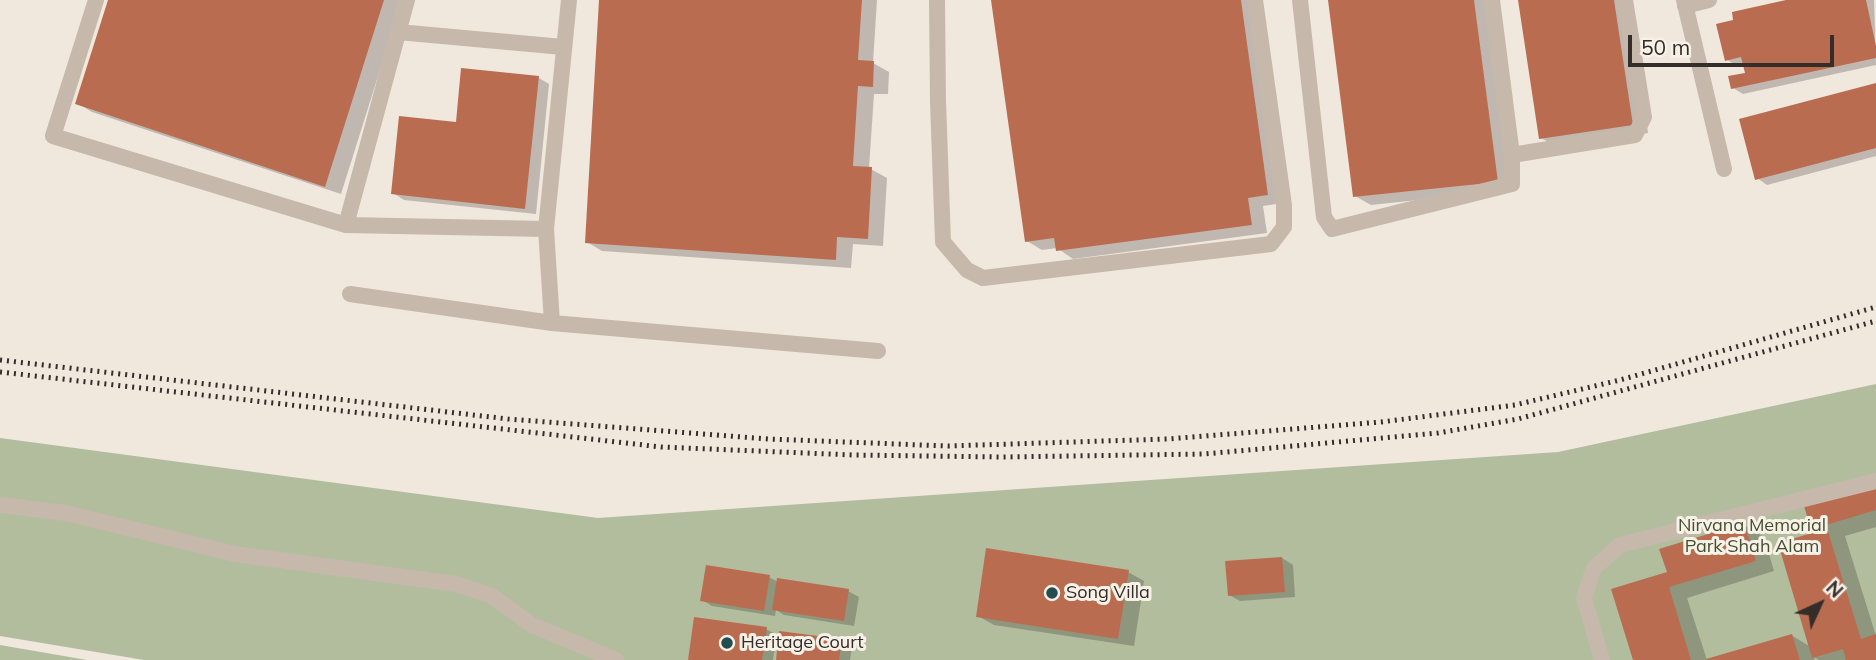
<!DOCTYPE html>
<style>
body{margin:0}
#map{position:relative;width:1876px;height:660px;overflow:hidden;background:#f0e7dd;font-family:Mulish,sans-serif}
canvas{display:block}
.north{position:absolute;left:1785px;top:569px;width:70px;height:70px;-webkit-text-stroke:5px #f8f1e8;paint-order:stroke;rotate:45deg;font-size:19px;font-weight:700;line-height:28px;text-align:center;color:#342d29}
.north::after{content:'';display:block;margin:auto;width:24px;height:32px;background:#342d29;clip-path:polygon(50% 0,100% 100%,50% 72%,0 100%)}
.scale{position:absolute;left:1628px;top:35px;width:206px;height:32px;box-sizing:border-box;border:4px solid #342d29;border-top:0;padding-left:9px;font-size:21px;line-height:24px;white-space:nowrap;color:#342d29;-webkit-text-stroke:5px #f8f1e8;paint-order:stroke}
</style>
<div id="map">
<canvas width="1876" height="660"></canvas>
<div class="north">N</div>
<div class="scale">50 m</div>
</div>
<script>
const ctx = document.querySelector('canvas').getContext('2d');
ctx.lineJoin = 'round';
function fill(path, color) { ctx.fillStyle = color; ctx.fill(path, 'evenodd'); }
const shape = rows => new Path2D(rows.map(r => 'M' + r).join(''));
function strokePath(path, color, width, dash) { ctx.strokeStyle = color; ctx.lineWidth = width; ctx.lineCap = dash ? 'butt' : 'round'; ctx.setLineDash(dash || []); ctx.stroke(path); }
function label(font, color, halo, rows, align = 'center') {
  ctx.font = font + ' Mulish,sans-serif'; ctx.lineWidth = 6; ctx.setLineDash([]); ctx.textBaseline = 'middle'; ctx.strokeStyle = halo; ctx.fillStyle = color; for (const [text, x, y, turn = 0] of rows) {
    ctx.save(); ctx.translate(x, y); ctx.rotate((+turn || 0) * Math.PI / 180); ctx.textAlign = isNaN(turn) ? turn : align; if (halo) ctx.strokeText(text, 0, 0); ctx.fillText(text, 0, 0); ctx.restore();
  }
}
const green = shape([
 [1876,384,1876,660,144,660,0,636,0,438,598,518,1558,452],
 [0,645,87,660,0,660]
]);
const shadow = shape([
 [110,0,402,0,341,194,92,112,77,103],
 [601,0,877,0,873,63,889,72,888,94,874,94,869,168,887,178,883,246,853,244,851,268,602,251,587,242],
 [993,0,1255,0,1283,203,1263,206,1267,233,1073,259,1057,248,1042,250,1027,241],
 [1330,0,1488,0,1513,190,1371,205,1355,196],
 [1520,0,1628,0,1648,133,1557,147,1541,138],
 [1794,0,1874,0,1876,65,1743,94,1733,88,1747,74,1745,64,1737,66,1726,59],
 [539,78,549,84,536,214,404,200,393,193,457,124],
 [1876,84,1876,156,1767,185,1757,178],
 [1876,486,1876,527,1845,536,1876,636,1876,660,1819,660,1814,657,1815,660,1710,660,1791,635,1811,647,1814,534],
 [1744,525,1764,537,1774,571,1687,598,1707,660,1635,660,1669,573],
 [1282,558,1293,565,1295,597,1240,601,1229,595],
 [1128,572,1144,581,1134,646,994,625,978,616],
 [769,577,778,582,848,591,859,597,854,626,784,615,776,610,775,616,712,606,702,600],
 [766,629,777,635,773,660,692,660],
 [841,641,852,647,850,660,778,660]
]);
const building = shape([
 [108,0,384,0,325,187,75,104],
 [599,0,862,0,858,60,874,61,873,87,858,86,853,166,872,167,868,239,837,237,836,260,585,243],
 [991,0,1241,0,1268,195,1248,198,1252,225,1056,251,1054,238,1025,242],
 [1328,0,1474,0,1498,182,1353,197],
 [1518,0,1614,0,1633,125,1539,139],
 [1786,0,1866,0,1876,46,1876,58,1731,89,1728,76,1745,73,1741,57,1725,61,1716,24,1733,20,1732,12],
 [461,68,539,76,525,209,391,194,399,116,456,122],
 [1876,83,1876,148,1755,180,1739,119],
 [1876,485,1876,510,1826,525,1861,639,1876,634,1876,660,1846,660,1843,649,1812,658,1778,543,1812,533,1804,506],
 [1744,523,1756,561,1669,587,1691,660,1633,660,1611,589,1667,572,1659,549],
 [986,548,1129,570,1118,639,976,617],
 [1282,557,1285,592,1228,596,1225,561],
 [706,565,770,575,764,611,700,601],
 [777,578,849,589,844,621,772,610],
 [694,617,767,627,762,660,688,660],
 [779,631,842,639,839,660,776,660],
 [1792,634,1800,660,1706,660,1706,659]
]);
const lane = shape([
 [96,0,53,136,346,225,546,229,569,0],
 [937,0,938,101,943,242,967,270,983,278,1271,244,1284,227,1284,205,1255,0],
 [1300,0,1324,217,1332,229,1512,184,1512,155,1492,0],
 [1684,0,1724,169],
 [1685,6,1709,0],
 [398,32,563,47],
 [1512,155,1635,135,1644,117,1625,0],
 [346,225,407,0],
 [546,229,552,323],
 [350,294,552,323,878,351],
 [0,505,66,513,235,554,456,584,492,596,532,625,616,660],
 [1602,660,1584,598,1594,568,1620,545,1876,481]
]);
const rail = shape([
 [0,360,508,419,768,439,948,446,1167,439,1381,422,1515,405,1620,380,1876,307],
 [0,372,661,447,853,455,1003,457,1204,454,1438,433,1518,419,1876,321]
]);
const markers = [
 [1052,593,7,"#224e52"],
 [727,643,7,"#224e52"]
];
const parkNames = [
 ["Nirvana Memorial",1752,526],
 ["Park Shah Alam",1752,547]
];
const poiNames = [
 ["Song Villa",1066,593],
 ["Heritage Court",741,643]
];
fill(green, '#b2bd9e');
fill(shadow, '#0003');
fill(building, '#ba6c50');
strokePath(lane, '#c6b8aa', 16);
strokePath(rail, '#342d29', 5, [2, 5]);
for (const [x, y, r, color] of markers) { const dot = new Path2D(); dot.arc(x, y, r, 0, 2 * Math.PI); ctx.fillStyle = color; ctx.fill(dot); strokePath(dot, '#f8f1e8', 2.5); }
label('18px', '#43502f', '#f8f1e8', parkNames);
label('18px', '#342d29', '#f8f1e8', poiNames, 'left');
</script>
